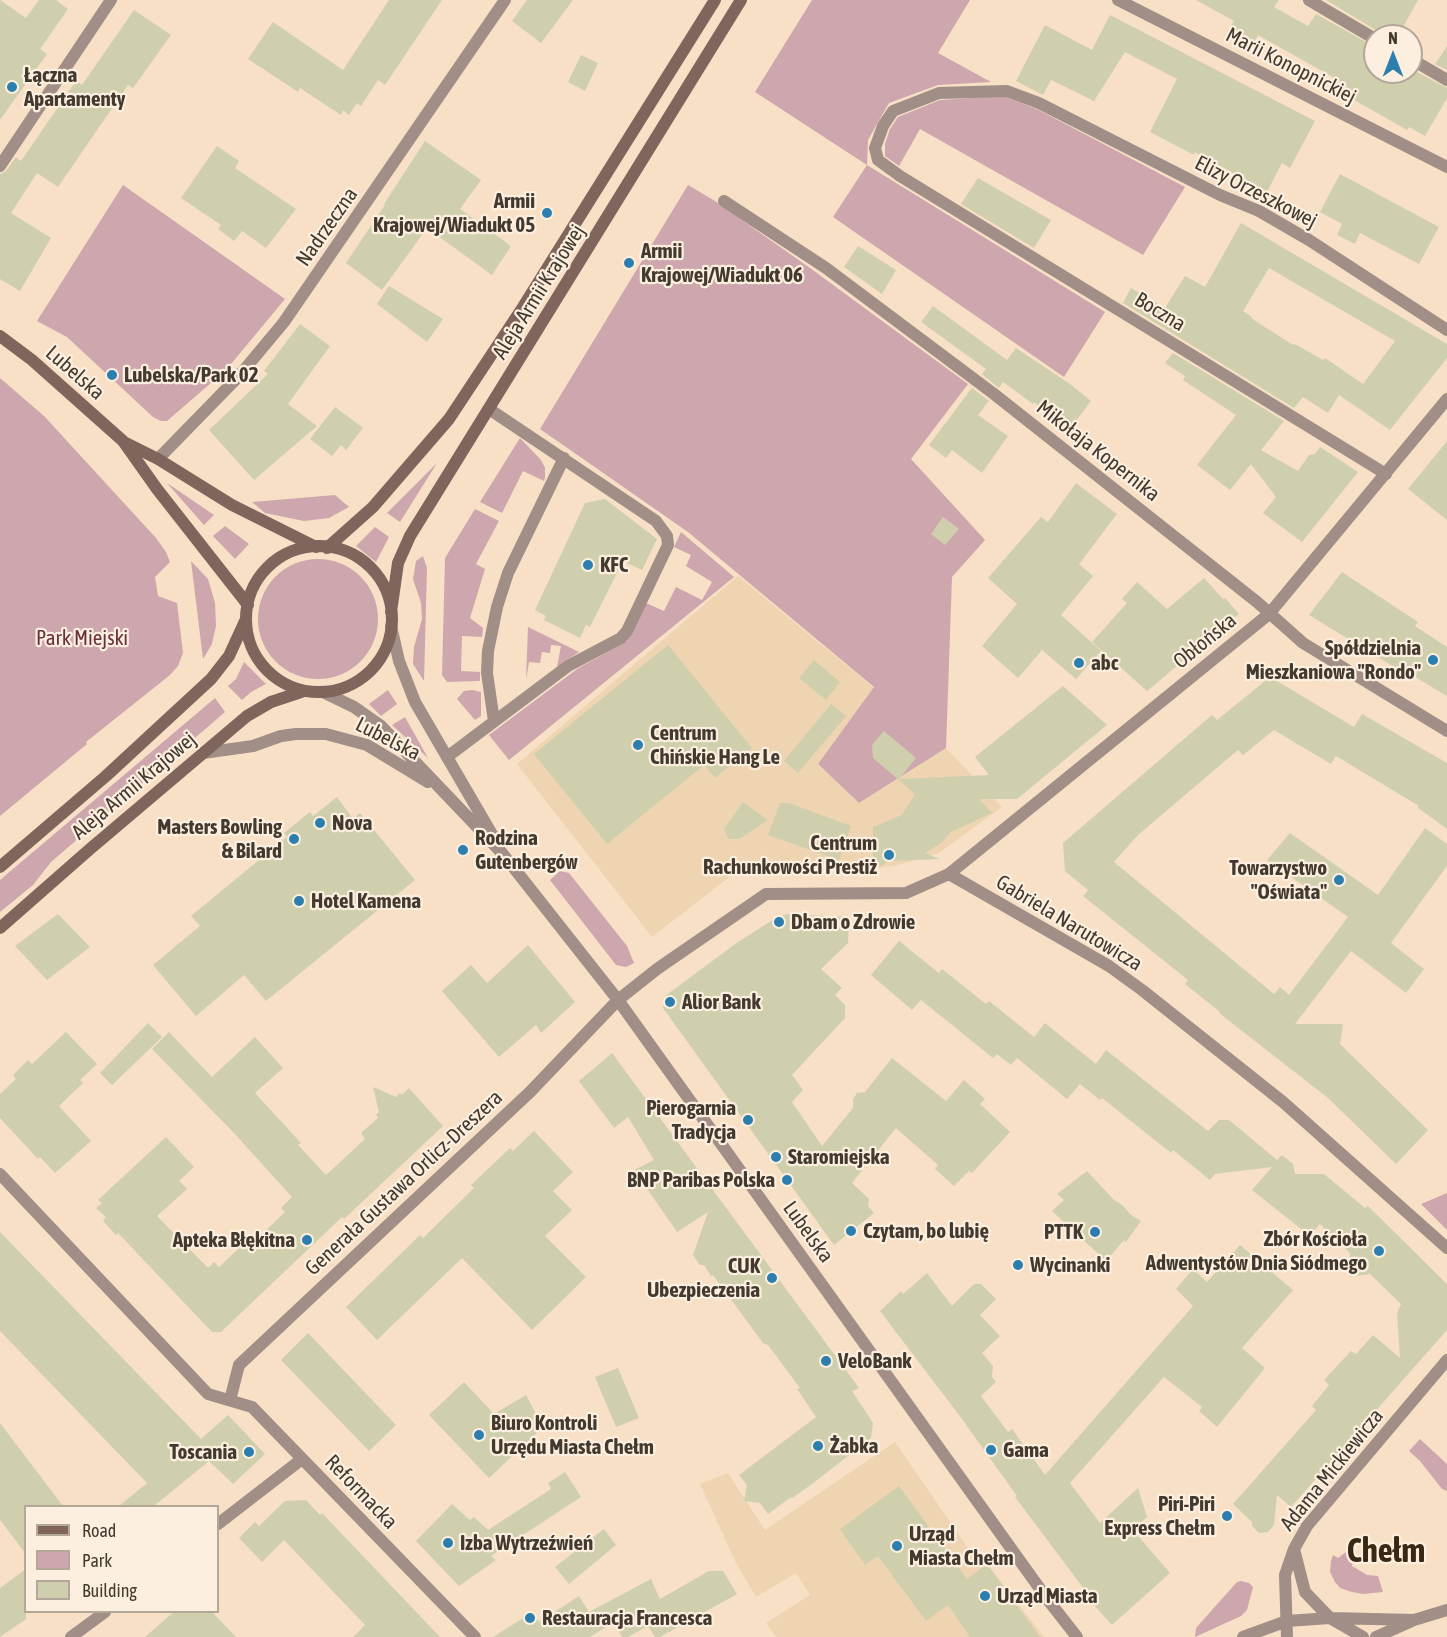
<!DOCTYPE html>
<meta charset="utf-8">
<style>
body{margin:0}
#map{position:relative;width:1447px;height:1637px;overflow:hidden;background:#f7e0c5;font-family:"Asap Condensed",sans-serif}
canvas{display:block}
.legend{position:absolute;left:24px;top:1505px;width:195px;height:108px;box-sizing:border-box;background:#fdefdf;border:2px solid #b3a799;margin:0;padding:8px 10px;list-style:none;font-size:18px;color:#433a2f}
.legend li{display:flex;align-items:center;gap:12px;height:30px}
.legend b{width:30px;border:2px solid #b3a799}
.north{position:absolute;left:1363px;top:24px;width:60px;height:60px;box-sizing:border-box;background:#fdefdf;border:2px solid #b3a799;border-radius:50%;rotate:0deg;font-size:16px;font-weight:700;line-height:24px;text-align:center;color:#433a2f}
.north::after{content:'';display:block;margin:auto;width:21px;height:27px;background:#2b7eae;clip-path:polygon(50% 0,100% 100%,50% 72%,0 100%)}
</style>
<div id="map">
<canvas width="1447" height="1637"></canvas>
<ul class="legend">
<li><b style="height:8px;background:#7f655c"></b>Road</li>
<li><b style="height:16px;background:#cea6ad"></b>Park</li>
<li><b style="height:16px;background:#cfcfae"></b>Building</li>
</ul>
<div class="north">N</div>
</div>
<script>
const ctx = document.querySelector('canvas').getContext('2d');
ctx.lineJoin = 'round';
function fill(path, color) { ctx.fillStyle = color; ctx.fill(path, 'evenodd'); }
const shape = rows => new Path2D(rows.map(r => 'M' + r).join(''));
function strokePath(path, color, width, dash) { ctx.strokeStyle = color; ctx.lineWidth = width; ctx.lineCap = dash ? 'butt' : 'round'; ctx.setLineDash(dash || []); ctx.stroke(path); }
function label(font, color, halo, rows, align = 'center') {
  ctx.font = font + ' "Asap Condensed",sans-serif'; ctx.lineWidth = 4.5; ctx.setLineDash([]); ctx.textBaseline = 'middle'; ctx.strokeStyle = halo; ctx.fillStyle = color; for (const [text, x, y, turn = 0] of rows) {
    ctx.save(); ctx.translate(x, y); ctx.rotate((+turn || 0) * Math.PI / 180); ctx.textAlign = isNaN(turn) ? turn : align; if (halo) ctx.strokeText(text, 0, 0); ctx.fillText(text, 0, 0); ctx.restore();
  }
}
const built = shape([
 [738,576,874,688,818,764,859,803,946,748,1002,807,939,853,894,866,860,870,750,861,652,937,517,764],
 [895,1442,979,1564,985,1561,1044,1637,776,1637,766,1623,810,1595,796,1573,756,1597,736,1563,700,1484,728,1473,765,1530]
]);
const green = shape([
 [812,0,970,0,938,53,991,82,938,85,889,103,868,140,867,165,1105,312,1064,377,833,217,867,165,755,92],
 [1004,96,1037,109,1185,187,1143,255,920,129,899,166,885,156,885,144,890,129,898,117,940,100],
 [123,185,285,299,226,370,167,421,161,421,153,417,67,337,37,321],
 [688,185,715,201,810,268,968,384,911,459,985,540,952,577,946,748,859,803,818,764,874,687,688,532,540,429],
 [0,378,44,416,156,538,166,552,170,562,155,577,158,596,177,603,183,653,178,666,170,675,86,742,87,744,0,816],
 [520,438,541,460,545,468,545,477,544,481,523,471,502,513,480,502],
 [437,463,400,522,387,513],
 [167,483,214,515,204,525],
 [335,495,349,507,329,518,304,521,265,513,252,502],
 [475,509,499,521,476,564,485,569,470,618,483,628,482,637,462,636,461,671,480,672,480,681,447,682,442,675,445,558],
 [225,526,249,544,235,559,213,536],
 [375,527,389,537,376,562,356,546],
 [681,532,734,577,509,760,489,735,577,669,627,641,646,603,664,611,676,587,702,600,712,582,686,566,691,555,674,547],
 [423,556,427,568,424,681,413,664,414,647,422,619,421,603,413,579,416,561],
 '258 619a60 60 0 1 1 120 0a60 60 0 1 1-120 0Z',
 [191,561,208,579,215,603,216,626,212,644,203,659],
 [528,627,579,652,557,667,561,646,551,645,550,653,542,652,540,663,529,662,526,680],
 [244,662,266,684,251,692,242,700,228,686,236,679],
 [388,690,397,704,381,716,369,704],
 [472,690,481,692,481,716,475,720,457,699,464,691],
 [215,698,225,712,51,862,33,885,0,912,0,880],
 [405,717,428,758,392,725],
 [560,871,569,873,627,946,634,963,626,967,616,965,550,880],
 [1447,1193,1447,1230,1421,1204],
 [1420,1439,1447,1464,1447,1491,1442,1489,1420,1461,1409,1451],
 [1346,1552,1354,1557,1352,1566,1367,1575,1378,1576,1383,1592,1363,1594,1352,1592,1340,1588,1335,1582,1330,1572,1331,1561,1333,1555,1338,1558],
 [1241,1581,1249,1583,1253,1587,1247,1610,1241,1616,1195,1637,1196,1628,1237,1582]
]);
const building = shape([
 [0,0,26,18,39,0,56,0,68,9,40,49,47,54,0,120],
 [389,0,442,0,385,85,378,80,361,106,357,103,349,115,343,110,341,115,300,88,298,92,248,59,273,22,343,70],
 [527,0,573,0,541,43,512,21],
 [1196,0,1279,0,1274,7,1308,26,1316,14,1375,47,1374,72,1417,72,1447,88,1447,98,1425,136,1409,127,1407,130,1342,93,1347,85,1258,35,1252,46,1227,32,1234,21],
 [1326,0,1418,0,1398,36,1383,36,1379,32],
 [134,10,171,35,133,88,128,85,58,187,37,173,11,213,51,238,20,291,0,279,0,174,6,171,16,157,21,161,76,81,82,85],
 [1110,15,1315,121,1290,168,1282,163,1267,192,1195,152,1194,155,1150,132,1177,79,1125,52,1094,101,1051,80,1043,95,1016,81,1045,25,1092,50],
 [1447,46,1447,70,1435,64],
 [581,55,598,63,585,91,568,82],
 [425,141,481,180,460,209,511,246,492,275,427,228,382,290,346,263,385,205,384,204],
 [217,146,239,161,235,168,296,209,266,248,242,231,234,241,218,229,221,225,181,198],
 [1340,174,1439,227,1419,264,1360,233,1355,244,1337,235,1342,224,1320,212],
 [978,178,1051,220,1034,248,961,204],
 [1241,223,1447,344,1447,358,1390,430,1339,395,1328,413,1303,397,1294,408,1123,303,1131,288,1165,308,1185,276,1205,287],
 [1269,268,1395,341,1363,384,1325,358,1323,360,1295,344,1293,345,1251,318,1252,317,1243,311],
 [858,246,896,270,882,294,844,267],
 [389,286,443,319,427,342,377,304],
 [933,306,1007,360,1016,348,1070,384,1091,401,1068,431,1034,402,1033,404,1003,382,999,388,982,374,986,369,921,322],
 [300,324,330,346,288,404,317,426,254,480,209,430,268,374,264,371],
 [1173,353,1284,421,1261,450,1298,471,1309,455,1315,454,1320,447,1358,472,1302,542,1263,513,1276,497,1251,464,1230,490,1197,465,1236,415,1183,380,1185,376,1165,363],
 [972,388,989,401,978,415,1008,436,982,473,952,450,946,458,929,445],
 [335,407,363,428,346,450,341,445,332,456,310,439],
 [1447,441,1447,520,1408,489],
 [1076,483,1117,514,1079,564,1093,576,1061,615,1101,651,1076,679,1042,650,1018,678,982,646,1017,604,988,578,1041,517,1048,522],
 [605,499,657,539,642,570,623,561,590,627,586,625,580,638,544,620,546,616,535,610,585,503],
 [943,517,959,529,945,545,931,534],
 [1342,572,1418,622,1415,626,1447,647,1447,696,1410,674,1409,676,1309,615],
 [1204,578,1223,599,1225,598,1239,614,1147,691,1092,642,1127,603,1122,599,1137,582,1167,609],
 [668,645,752,748,715,778,704,765,607,844,534,754],
 [814,660,840,682,826,700,799,678],
 [1270,677,1354,727,1362,714,1447,763,1447,829,1417,807,1419,806,1336,756,1331,764,1274,730,1243,755,1238,750,1138,835,1114,862,1274,994,1280,987,1289,995,1348,917,1267,860,1290,833,1378,895,1425,828,1447,844,1447,866,1391,943,1424,969,1406,993,1351,951,1295,1024,1343,1024,1340,1044,1428,1130,1396,1164,1328,1098,1219,1013,1220,1012,1185,984,1188,980,1083,896,1088,890,1065,871,1063,843,1212,715,1217,720],
 [1063,686,1107,725,1017,799,979,799,992,813,951,832,941,843,925,853,940,859,890,861,873,870,873,827,902,815,915,794,873,758,872,745,884,731,916,758,899,779,989,775,975,757],
 [831,704,846,716,798,773,784,761],
 [337,797,353,819,360,813,415,880,266,1001,244,975,196,1016,153,965,200,926,191,916,287,837,284,833,310,812,313,816],
 [743,802,768,820,739,839,729,839,724,829],
 [780,803,789,803,851,826,839,860,768,835],
 [58,914,90,947,47,980,15,946],
 [787,914,849,917,848,943,821,969,842,988,835,995,845,1005,845,1018,792,1075,803,1090,792,1102,822,1146,853,1108,853,1099,857,1093,865,1092,892,1058,946,1101,964,1080,985,1099,980,1104,1010,1132,972,1173,969,1171,954,1186,935,1169,938,1165,896,1128,852,1183,869,1199,868,1206,874,1213,834,1245,663,1008,665,996,738,942,771,921],
 [899,941,939,973,942,969,986,1004,989,1001,1034,1037,1045,1023,1096,1064,1106,1050,1208,1131,1219,1120,1229,1120,1277,1160,1282,1155,1293,1164,1295,1174,1324,1174,1365,1208,1368,1206,1447,1284,1447,1330,1291,1507,1277,1495,1274,1525,1268,1532,1259,1533,1252,1526,1252,1522,1233,1504,1316,1410,1312,1406,1329,1385,1324,1380,1351,1351,1356,1354,1373,1335,1400,1358,1397,1313,1401,1304,1370,1274,1349,1277,1350,1253,1320,1224,1310,1236,1252,1190,1272,1167,1215,1174,1210,1180,1173,1150,1171,1153,1102,1098,1100,1100,1080,1084,1067,1099,1017,1058,1011,1065,997,1054,993,1058,921,1000,912,1010,871,975],
 [528,945,575,1002,541,1033,536,1025,499,1057,442,991,471,965,487,983],
 [148,1023,162,1037,112,1085,100,1073],
 [66,1032,97,1064,80,1080,83,1083,59,1106,91,1141,55,1173,40,1157,38,1159,0,1118,0,1094,16,1079,13,1075,28,1060,32,1064],
 [169,1032,212,1077,255,1037,283,1068,255,1093,301,1143,298,1145,326,1175,365,1139,361,1133,378,1118,376,1115,379,1112,373,1087,396,1097,400,1093,402,1095,409,1088,443,1126,344,1219,342,1217,221,1332,212,1332,118,1233,116,1235,103,1221,106,1217,96,1208,102,1203,98,1200,166,1137,194,1167,179,1181,187,1189,157,1216,208,1268,214,1262,219,1267,252,1236,256,1240,285,1212,281,1208,292,1197,233,1132,152,1049],
 [612,1053,859,1388,852,1391,873,1423,871,1438,812,1484,792,1498,791,1497,768,1514,760,1503,744,1501,747,1485,739,1475,816,1417,797,1389,800,1388,768,1345,763,1343,713,1275,711,1276,704,1265,700,1265,693,1255,708,1212,677,1232,634,1170,654,1160,628,1117,614,1128,579,1081],
 [534,1131,573,1172,553,1191,572,1210,545,1236,586,1277,532,1330,462,1258,377,1340,346,1307,420,1235,423,1238,474,1188,471,1185,510,1148,513,1151],
 [1087,1171,1113,1199,1122,1205,1131,1215,1141,1221,1126,1242,1124,1240,1106,1261,1052,1211,1064,1200,1057,1194],
 [0,1232,201,1439,228,1415,265,1454,233,1484,209,1461,154,1506,119,1506,147,1483,0,1331],
 [1240,1245,1293,1290,1242,1348,1265,1368,1217,1427,1199,1411,1202,1407,1164,1377,1070,1483,1100,1523,1138,1488,1147,1517,1133,1530,1170,1573,1112,1625,1092,1603,1093,1601,1015,1497,1017,1496,959,1415,880,1311,901,1291,903,1294,927,1273,952,1306,974,1284,981,1284,996,1299,980,1315,1000,1336,982,1353,993,1366,992,1377,996,1382,981,1396,1008,1432,1012,1429,1045,1475,1193,1306,1176,1289,1193,1269,1207,1282],
 [308,1333,396,1425,369,1451,281,1360],
 [618,1368,639,1418,616,1427,595,1377],
 [464,1382,494,1414,526,1395,543,1427,489,1478,429,1415],
 [0,1423,63,1506,26,1506,26,1554,0,1520],
 [565,1472,581,1497,491,1556,496,1560,459,1586,416,1541,452,1504,470,1520,474,1517,488,1530,551,1489,548,1483],
 [899,1486,967,1579,987,1564,1040,1637,970,1637,948,1605,926,1621,878,1556,865,1565,840,1529],
 [306,1500,320,1515,322,1513,440,1637,353,1637,365,1625,284,1540,262,1562,239,1538,255,1522,259,1526,285,1501],
 [604,1529,616,1545,569,1584,555,1567],
 [26,1569,26,1619,0,1637,0,1588],
 [709,1571,723,1571,737,1594,660,1637,655,1637,648,1626,628,1637,622,1637,614,1622,590,1637,493,1637,533,1612,539,1622,579,1596,589,1612,651,1579,660,1599],
 [175,1611,211,1611,236,1637,145,1637]
]);
const minor = shape([
 [1118,0,1447,167],
 [1309,0,1375,39],
 [1411,59,1447,80],
 [0,166,111,0],
 [724,201,826,268,994,394,1257,602,1303,643,1447,731],
 [158,459,239,376,284,322,505,0],
 [1386,474,900,176,878,160,875,148,883,126,893,111,939,93,1007,91,1039,103,1220,195,1259,211,1309,240,1447,330],
 [494,721,487,673,488,651,497,607,508,573,564,458],
 [447,757,568,666,621,638,627,631,668,545,667,536,656,521,489,409],
 [949,874,1109,966,1142,990,1283,1102,1447,1248],
 [0,1174,208,1394,252,1407,475,1637],
 [230,1400,239,1365,530,1092,618,1000],
 [218,1524,302,1459],
 [71,1637,105,1612]
]);
const tertiary = shape([
 [391,626,399,661,415,702,493,836],
 [323,692,354,707,381,726,502,853,618,1000,1048,1600,1077,1637],
 [203,753,253,746,281,736,296,734,326,734,367,745,428,782],
 [618,1000,657,969,766,894,906,893,949,874,1269,614,1447,399],
 [1294,1549,1305,1592,1330,1618,1363,1637],
 [1243,1637,1287,1621,1330,1618,1414,1620],
 [1287,1637,1285,1575,1294,1549,1307,1526,1447,1360],
 [1376,1637,1414,1620,1447,1610]
]);
const secondary = shape([
 [0,336,32,360,123,441,157,489,248,605],
 [124,442,158,459,232,505,316,547],
 '246 619a73 73 0 1 1 146 0a73 73 0 1 1-146 0Z',
 [327,548,373,507,449,419,523,307,715,0],
 [391,612,398,563,410,536,741,0],
 [0,867,106,776,211,679,229,656,246,619],
 [0,928,90,849,247,716,271,702,304,691]
]);
const markers = [
 [12,87,6,"#2b7eae"],
 [547,213,6,"#2b7eae"],
 [629,263,6,"#2b7eae"],
 [112,375,6,"#2b7eae"],
 [588,565,6,"#2b7eae"],
 [1433,660,6,"#2b7eae"],
 [1079,663,6,"#2b7eae"],
 [638,745,6,"#2b7eae"],
 [320,823,6,"#2b7eae"],
 [294,839,6,"#2b7eae"],
 [463,850,6,"#2b7eae"],
 [889,855,6,"#2b7eae"],
 [1339,880,6,"#2b7eae"],
 [299,901,6,"#2b7eae"],
 [779,922,6,"#2b7eae"],
 [670,1002,6,"#2b7eae"],
 [748,1120,6,"#2b7eae"],
 [776,1157,6,"#2b7eae"],
 [787,1180,6,"#2b7eae"],
 [851,1231,6,"#2b7eae"],
 [1095,1232,6,"#2b7eae"],
 [307,1240,6,"#2b7eae"],
 [1379,1251,6,"#2b7eae"],
 [1018,1265,6,"#2b7eae"],
 [772,1278,6,"#2b7eae"],
 [826,1361,6,"#2b7eae"],
 [479,1435,6,"#2b7eae"],
 [818,1446,6,"#2b7eae"],
 [991,1450,6,"#2b7eae"],
 [249,1452,6,"#2b7eae"],
 [1227,1516,6,"#2b7eae"],
 [448,1543,6,"#2b7eae"],
 [897,1546,6,"#2b7eae"],
 [985,1596,6,"#2b7eae"],
 [530,1618,6,"#2b7eae"]
];
const streetNames = [
 ["Marii Konopnickiej",1291,66,27],
 ["Elizy Orzeszkowej",1256,192,27],
 ["Nadrzeczna",327,227,-55],
 ["Aleja Armii Krajowej",539,292,-58],
 ["Boczna",1160,312,31],
 ["Lubelska",75,373,41],
 ["Mikołaja Kopernika",1098,451,38],
 ["Obłońska",1205,641,-39],
 ["Lubelska",388,739,27],
 ["Aleja Armii Krajowej",134,786,-40],
 ["Gabriela Narutowicza",1069,923,31],
 ["Generała Gustawa Orlicz-Dreszera",404,1183,-43],
 ["Lubelska",808,1232,54],
 ["Adama Mickiewicza",1332,1470,-51],
 ["Reformacka",361,1492,46]
];
const poiNames = [
 ["Łączna",24,75],
 ["Apartamenty",24,99],
 ["Armii",535,201,"right"],
 ["Krajowej/Wiadukt 05",535,225,"right"],
 ["Armii",641,251],
 ["Krajowej/Wiadukt 06",641,275],
 ["Lubelska/Park 02",124,375],
 ["KFC",600,565],
 ["Spółdzielnia",1421,648,"right"],
 ["Mieszkaniowa \"Rondo\"",1421,672,"right"],
 ["abc",1091,663],
 ["Centrum",650,733],
 ["Chińskie Hang Le",650,757],
 ["Nova",332,823],
 ["Masters Bowling",282,827,"right"],
 ["& Bilard",282,851,"right"],
 ["Rodzina",475,838],
 ["Gutenbergów",475,862],
 ["Centrum",877,843,"right"],
 ["Rachunkowości Prestiż",877,867,"right"],
 ["Towarzystwo",1327,868,"right"],
 ["\"Oświata\"",1327,892,"right"],
 ["Hotel Kamena",311,901],
 ["Dbam o Zdrowie",791,922],
 ["Alior Bank",682,1002],
 ["Pierogarnia",736,1108,"right"],
 ["Tradycja",736,1132,"right"],
 ["Staromiejska",788,1157],
 ["BNP Paribas Polska",775,1180,"right"],
 ["Czytam, bo lubię",863,1231],
 ["PTTK",1083,1232,"right"],
 ["Zbór Kościoła",1367,1239,"right"],
 ["Adwentystów Dnia Siódmego",1367,1263,"right"],
 ["Apteka Błękitna",295,1240,"right"],
 ["Wycinanki",1030,1265],
 ["CUK",760,1266,"right"],
 ["Ubezpieczenia",760,1290,"right"],
 ["VeloBank",838,1361],
 ["Biuro Kontroli",491,1423],
 ["Urzędu Miasta Chełm",491,1447],
 ["Żabka",830,1446],
 ["Gama",1003,1450],
 ["Toscania",237,1452,"right"],
 ["Piri-Piri",1215,1504,"right"],
 ["Express Chełm",1215,1528,"right"],
 ["Urząd",909,1534],
 ["Miasta Chełm",909,1558],
 ["Izba Wytrzeźwień",460,1543],
 ["Urząd Miasta",997,1596],
 ["Restauracja Francesca",542,1618]
];
const parkNames = [
 ["Park Miejski",82,638]
];
const townNames = [
 ["Chełm",1386,1552]
];
fill(built, '#efd4b2');
fill(green, '#cea6ad');
fill(building, '#cfcfae');
strokePath(minor, '#a08e87', 12);
strokePath(tertiary, '#a08e87', 12);
strokePath(secondary, '#7f655c', 12);
for (const [x, y, r, color] of markers) { const dot = new Path2D(); dot.arc(x, y, r, 0, 2 * Math.PI); ctx.fillStyle = color; ctx.fill(dot); strokePath(dot, '#fdefdf', 2); }
label('21px', '#433a2f', '#fdefdf', streetNames);
label('bold 21px', '#433a2f', '#fdefdf', poiNames, 'left');
label('21px', '#692f3d', '#fdefdf', parkNames);
label('bold 33px', '#392912', '#fdefdf', townNames);
</script>
